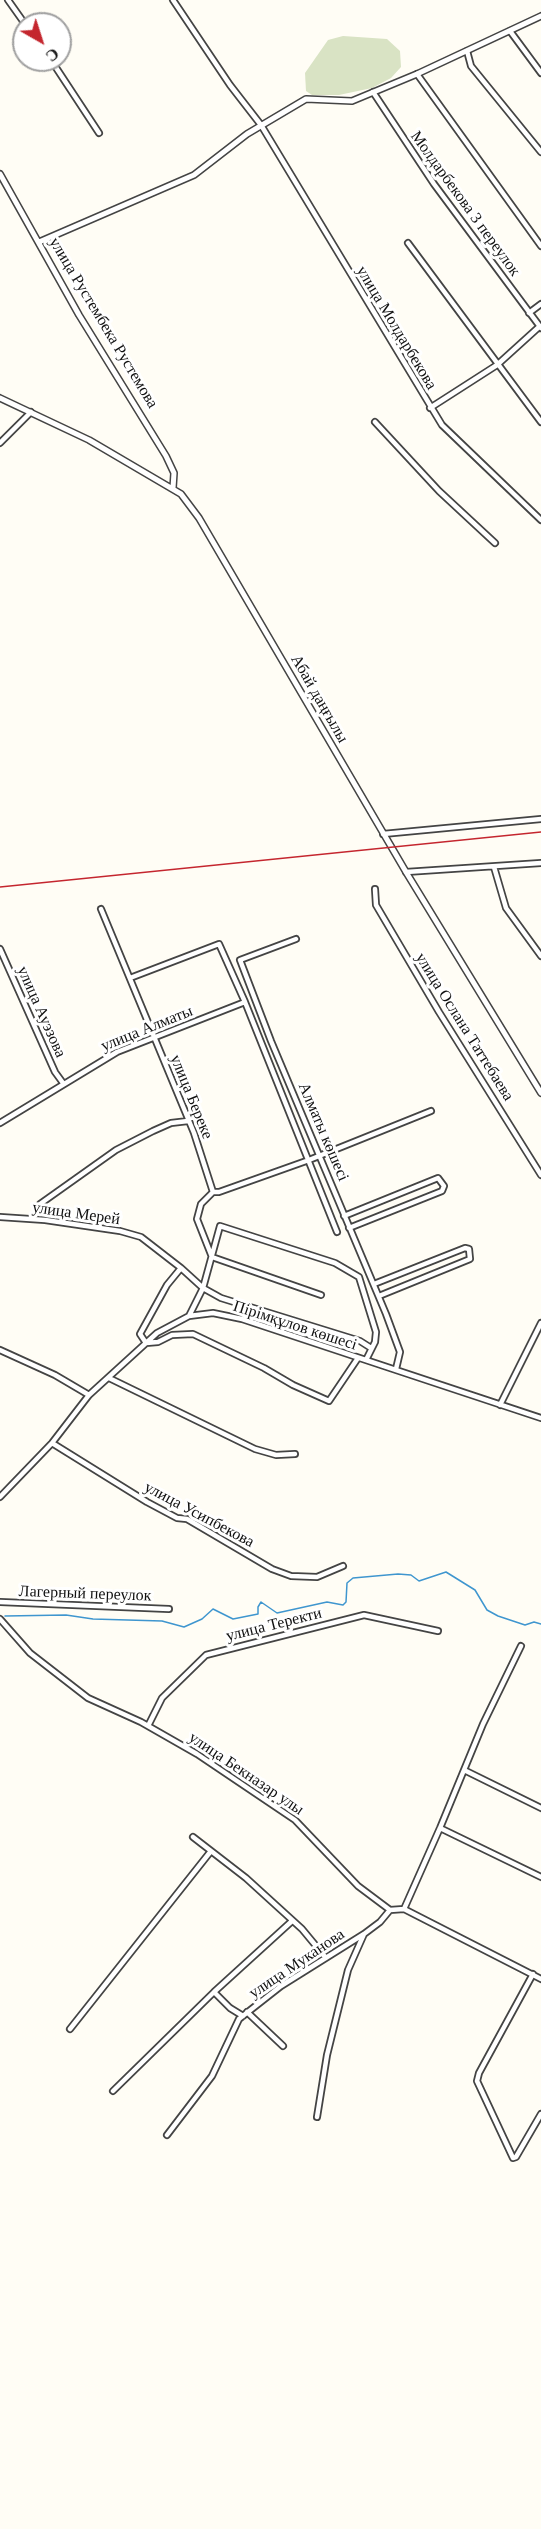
<!DOCTYPE html>
<meta charset="utf-8">
<style>
body{margin:0}
#map{position:relative;width:541px;height:2529px;overflow:hidden;background:#fffdf5;font-family:"Times New Roman",serif}
canvas{display:block}
.north{position:absolute;left:12px;top:12px;width:60px;height:60px;box-sizing:border-box;background:#fff;border:2px solid #a0a0a0;border-radius:50%;rotate:141deg;font-size:16px;font-weight:700;line-height:24px;text-align:center;color:#111}
.north::after{content:'';display:block;margin:auto;width:21px;height:27px;background:#c4262e;clip-path:polygon(50% 0,100% 100%,50% 72%,0 100%)}
</style>
<div id="map">
<canvas width="541" height="2529"></canvas>
<div class="north">С</div>
</div>
<script>
const ctx = document.querySelector('canvas').getContext('2d');
ctx.lineJoin = 'round';
function fill(path, color) { ctx.fillStyle = color; ctx.fill(path, 'evenodd'); }
const shape = rows => new Path2D(rows.map(r => 'M' + r).join(''));
function strokePath(path, color, width, dash) { ctx.strokeStyle = color; ctx.lineWidth = width; ctx.lineCap = dash ? 'butt' : 'round'; ctx.setLineDash(dash || []); ctx.stroke(path); }
function label(font, color, halo, rows, align = 'center') {
  ctx.font = font + ' "Times New Roman",serif'; ctx.lineWidth = 6; ctx.setLineDash([]); ctx.textBaseline = 'middle'; ctx.strokeStyle = halo; ctx.fillStyle = color; for (const [text, x, y, turn = 0] of rows) {
    ctx.save(); ctx.translate(x, y); ctx.rotate((+turn || 0) * Math.PI / 180); ctx.textAlign = isNaN(turn) ? turn : align; if (halo) ctx.strokeText(text, 0, 0); ctx.fillText(text, 0, 0); ctx.restore();
  }
}
const cemetery = shape([
 [343,36,387,39,400,51,401,67,391,78,372,88,339,95,312,95,306,91,305,73,328,40]
]);
const stream = shape([
 [5,1616,66,1615,93,1619,162,1621,184,1627,202,1619,213,1609,233,1619,258,1614,258,1607,261,1602,277,1613,327,1602,343,1605,346,1602,347,1583,353,1578,398,1574,411,1575,419,1581,446,1572,475,1590,487,1610,498,1616,525,1625,534,1622,541,1624]
]);
const minor = shape([
 [8,0,25,24],
 [173,0,230,85,261,125,442,425,541,520],
 [510,31,541,73],
 [467,51,471,66,541,152],
 [51,60,99,133],
 [417,74,541,246],
 [373,92,434,184,541,328],
 [408,243,541,422],
 [529,313,541,304],
 [430,408,497,365,540,326],
 [375,422,439,491,495,543],
 [0,443,31,412],
 [383,834,541,819],
 [494,867,506,908,541,956],
 [406,872,541,863],
 [375,889,376,905,439,1012,541,1175],
 [101,909,194,1133,213,1192],
 [296,939,240,960,271,1041,386,1314,400,1352,396,1369],
 [0,949,55,1072,63,1083],
 [130,978,219,944,245,1002,337,1232],
 [0,1123,117,1052,245,1002],
 [213,1192,219,1192,309,1160,431,1111],
 [213,1192,201,1204,197,1219,212,1257,321,1295],
 [40,1204,116,1150,153,1131,171,1123,188,1121],
 [344,1216,438,1178,444,1186,442,1191,349,1228],
 [0,1217,45,1220,120,1231,141,1237,181,1268,203,1288,221,1298,360,1341,371,1348],
 [181,1268,167,1285,140,1334,146,1343,158,1342,172,1335,193,1334,264,1368,293,1385,329,1401,358,1358],
 [374,1284,465,1248,469,1249,470,1259,379,1296],
 [189,1316,203,1288,220,1226,335,1263,359,1277,376,1332,375,1342,366,1360],
 [0,1350,55,1375,89,1395],
 [109,1378,255,1449,276,1455,295,1454],
 [500,1405,541,1323],
 [52,1443,147,1502,177,1518,187,1519,272,1569,291,1576,317,1577,343,1566],
 [0,1497,52,1443,89,1395,157,1333,189,1316,213,1313,242,1319,541,1418],
 [0,1602,169,1609],
 [0,1619,30,1653,88,1698,141,1722,197,1754,295,1820,358,1886,390,1910,404,1909,541,1979],
 [148,1726,162,1698,206,1655,364,1615,438,1631],
 [464,1770,541,1808],
 [440,1828,541,1877],
 [193,1837,246,1878,302,1929,326,1958],
 [404,1909,440,1828,483,1724,521,1646],
 [533,1974,479,2073,477,2081,513,2158,516,2157,541,2114],
 [214,1992,230,2008,243,2016],
 [247,2012,283,2046],
 [70,2029,211,1851],
 [113,2091,214,1992,292,1921],
 [317,2117,327,2055,348,1970,364,1934],
 [167,2135,212,2076,239,2019,281,1986,364,1934,380,1922,390,1910]
]);
const tertiary = shape([
 [0,174,79,315,166,456,174,473,173,488],
 [39,242,194,175,247,134,306,99,352,101,417,74,541,16],
 [0,398,89,440,181,494,199,518,406,872,541,1093]
]);
const rail = shape([
 [0,887,541,832]
]);
const streetNames = [
 ["Молдарбекова 3 переулок",465,204,54],
 ["улица Рустембека Рустемова",103,323,59],
 ["улица Молдарбекова",396,328,59],
 ["Абай даңғылы",319,699,60],
 ["улица Ауэзова",41,1012,66],
 ["улица Ослана Таттебаева",464,1027,58],
 ["улица Алматы",147,1029,-22],
 ["улица Береке",191,1097,68],
 ["Алматы көшесі",323,1132,67],
 ["улица Мерей",76,1214,8],
 ["Пірімқұлов көшесі",295,1326,18],
 ["улица Усипбекова",199,1515,28],
 ["Лагерный переулок",85,1594,2],
 ["улица Теректи",274,1625,-14],
 ["улица Бекназар улы",246,1774,34],
 ["улица Муканова",297,1964,-34]
];
fill(cemetery, '#d9e3c4');
strokePath(stream, '#3f96cf', 1.5);
strokePath(minor, '#444', 8);
strokePath(tertiary, '#444', 8);
strokePath(minor, '#fff', 4.5);
strokePath(tertiary, '#fff', 5);
strokePath(rail, '#c4262e', 1.5);
label('16px', '#111', '#fff', streetNames);
</script>
